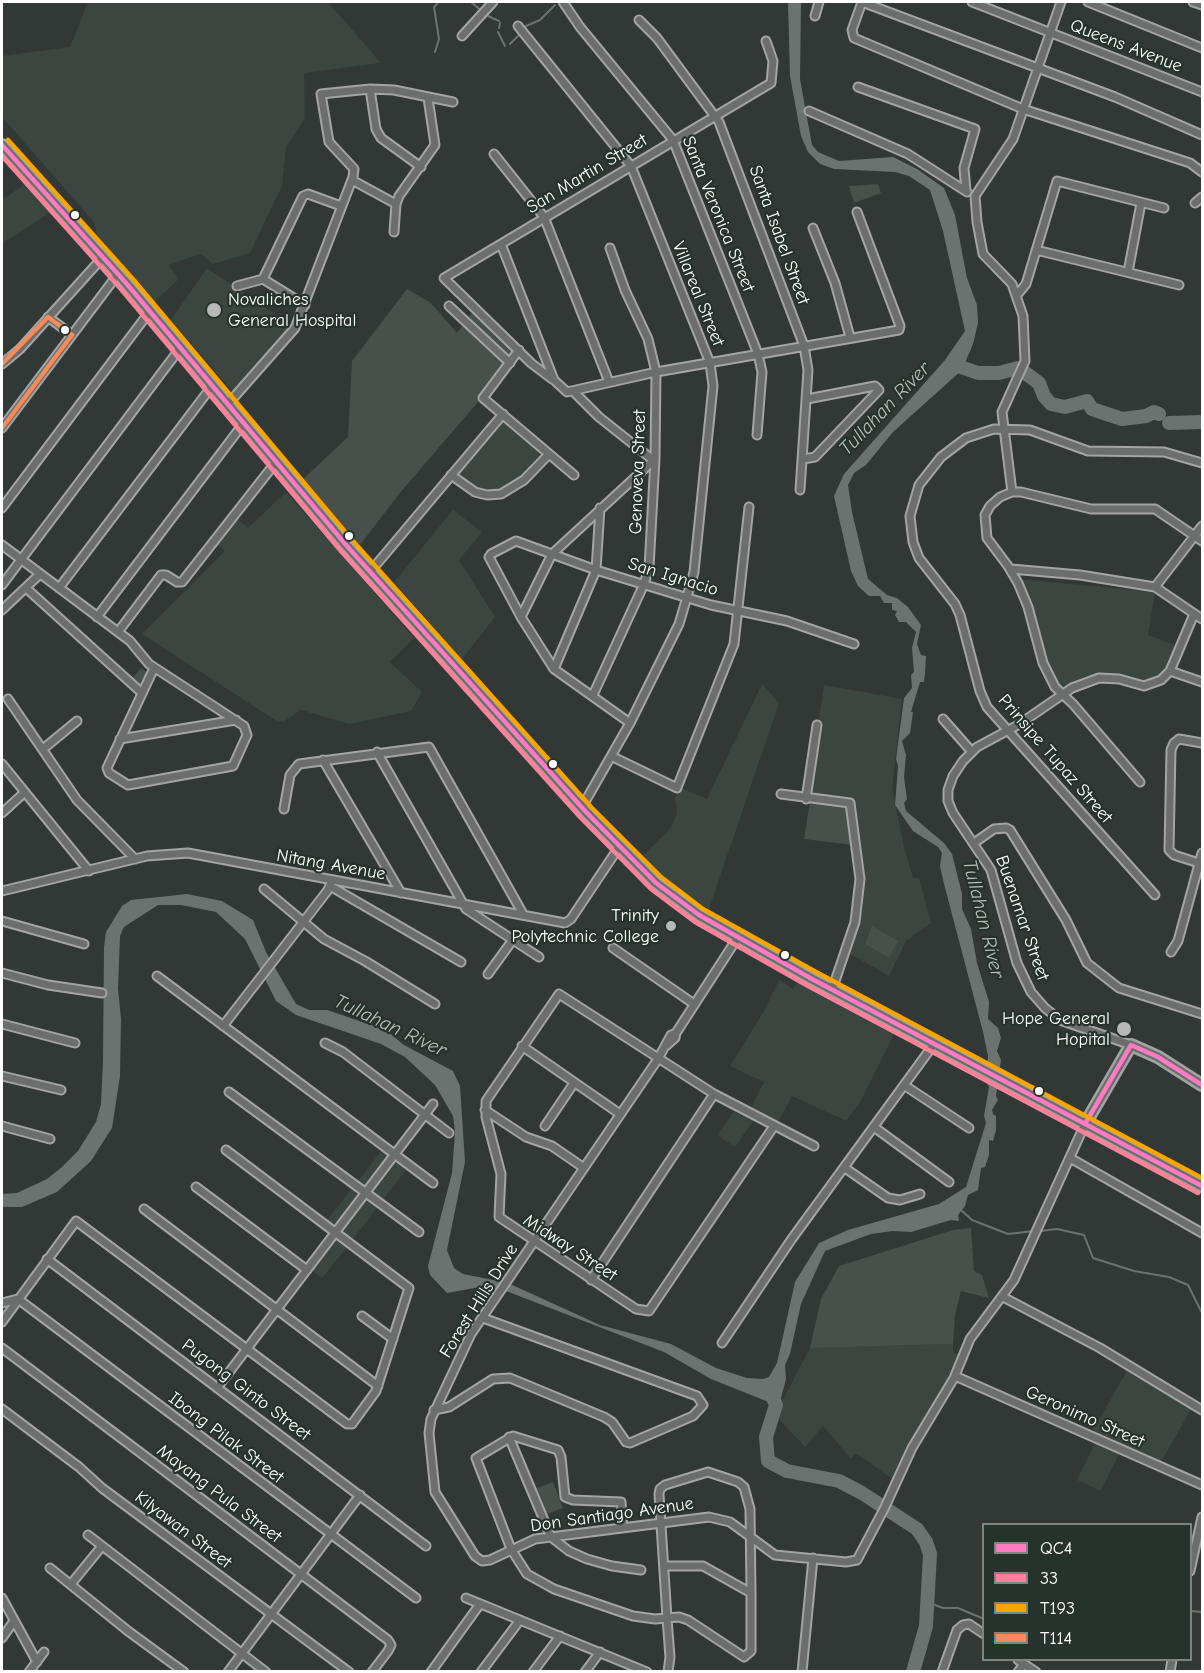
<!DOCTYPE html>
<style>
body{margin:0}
#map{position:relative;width:1204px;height:1673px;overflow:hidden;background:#323835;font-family:"Comic Neue",sans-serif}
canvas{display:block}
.frame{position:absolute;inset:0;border:3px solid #fff;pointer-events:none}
.legend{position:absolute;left:982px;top:1523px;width:210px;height:138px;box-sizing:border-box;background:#26332d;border:2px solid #7d8581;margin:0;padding:8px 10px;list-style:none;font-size:18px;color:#fff}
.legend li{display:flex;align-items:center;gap:12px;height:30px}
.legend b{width:30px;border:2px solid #7d8581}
</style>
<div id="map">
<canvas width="1204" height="1673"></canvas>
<div class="frame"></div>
<ul class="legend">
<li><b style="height:8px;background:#fe7ac1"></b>QC4</li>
<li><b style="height:8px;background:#ff8098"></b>33</li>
<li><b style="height:8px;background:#f7a600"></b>T193</li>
<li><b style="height:8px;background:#f98a56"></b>T114</li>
</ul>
</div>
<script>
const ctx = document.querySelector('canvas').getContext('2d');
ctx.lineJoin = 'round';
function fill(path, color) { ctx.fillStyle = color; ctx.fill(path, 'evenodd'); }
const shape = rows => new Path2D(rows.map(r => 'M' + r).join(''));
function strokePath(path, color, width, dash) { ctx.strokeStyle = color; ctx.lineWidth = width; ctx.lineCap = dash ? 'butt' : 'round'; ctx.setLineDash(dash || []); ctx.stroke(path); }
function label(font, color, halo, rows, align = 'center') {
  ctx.font = font + ' "Comic Neue",sans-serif'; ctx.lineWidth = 4.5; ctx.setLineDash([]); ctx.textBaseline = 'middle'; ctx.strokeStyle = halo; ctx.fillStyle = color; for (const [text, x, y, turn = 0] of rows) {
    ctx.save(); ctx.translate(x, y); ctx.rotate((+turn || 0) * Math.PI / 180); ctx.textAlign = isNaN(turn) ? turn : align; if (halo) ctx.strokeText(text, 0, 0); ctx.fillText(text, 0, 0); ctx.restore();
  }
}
const built = shape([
 [88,2,328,2,381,63,304,73,305,118,286,147,282,186,250,253,213,264,201,254,168,265,179,279,153,303,98,238,94,222,2,117,2,56,70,47],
 [28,182,53,211,3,243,2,200],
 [207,268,293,326,234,393,171,320],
 [503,421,541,452,521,477,510,485,496,492,477,488,459,473],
 [286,492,414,638,390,662,422,692,411,711,349,724,301,710,283,722,275,720,142,634,225,551,214,542,235,517,248,528],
 [453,510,482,532,459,560,495,617,462,659,394,582],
 [1019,579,1155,592,1148,635,1177,646,1165,674,1146,683,1109,674,1057,691],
 [762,684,779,703,709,909,679,890,642,857,669,830,677,814,675,797,683,789,707,799],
 [824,685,902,699,892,788,904,847,913,878,919,878,931,923,906,941,889,976,849,953,858,923,864,880,854,800,807,797],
 [801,977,895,1032,860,1102,846,1121,792,1096,778,1123,751,1108,764,1082,730,1066,764,1011,779,980,793,989],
 [734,1112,753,1121,735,1147,717,1135],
 [383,1149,392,1155,336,1227,327,1220],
 [396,1157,408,1167,351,1242,337,1231],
 [337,1235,349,1245,322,1278,311,1270],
 [953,1344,953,1353,961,1355,952,1379,903,1459,894,1480,860,1456,855,1454,851,1459,823,1426,805,1447,775,1415,810,1348],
 [1128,1369,1193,1406,1161,1462,1092,1432],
 [1095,1443,1119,1454,1101,1491,1077,1480]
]);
const green = shape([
 [878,184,881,193,854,203,849,186],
 [407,289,431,303,457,333,474,310,520,353,399,494,360,545,302,480,348,437,352,361],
 [141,668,149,674,140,685,132,679],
 [810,801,849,803,853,845,804,839],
 [872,926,898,941,889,958,865,944],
 [971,1228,974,1271,982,1275,989,1298,961,1291,955,1314,953,1344,810,1348,821,1299,839,1266,953,1230],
 [553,1482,563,1508,547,1514,537,1488]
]);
const water = shape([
 [788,2,801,2,800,79,812,145,818,152,839,161,893,157,917,169,944,188,955,215,967,278,977,305,978,323,973,344,962,370,893,432,866,465,854,473,848,485,852,512,868,579,887,595,897,598,908,607,921,625,917,644,921,655,926,656,925,674,924,682,920,682,911,712,913,712,910,733,902,741,906,755,904,777,907,799,904,803,906,811,944,843,952,854,962,894,962,909,971,929,977,963,989,1002,988,1019,998,1028,1001,1038,997,1051,1001,1060,996,1096,998,1100,992,1110,993,1114,996,1116,996,1130,993,1141,989,1140,989,1155,985,1167,981,1168,978,1190,968,1195,965,1206,958,1215,959,1221,951,1220,911,1232,893,1231,871,1234,825,1251,801,1304,790,1354,785,1365,786,1379,780,1402,776,1405,711,1379,664,1352,506,1291,480,1287,447,1293,430,1275,428,1266,452,1173,455,1132,453,1116,435,1085,405,1057,381,1044,296,1015,276,1001,245,939,216,912,181,905,158,905,124,927,120,936,118,989,121,1019,120,1076,112,1128,91,1161,57,1192,22,1207,2,1207,2,1194,17,1193,47,1179,62,1167,78,1151,96,1122,101,1104,103,1061,104,947,106,932,122,906,131,900,187,894,222,901,253,920,266,952,296,1004,309,1010,327,1010,377,1027,388,1032,404,1045,453,1071,460,1086,465,1162,447,1250,454,1268,463,1274,508,1283,600,1325,671,1344,716,1368,747,1378,763,1379,769,1377,777,1363,795,1282,819,1243,848,1230,939,1204,966,1187,986,1123,984,1116,989,1087,986,1082,988,1056,983,1032,943,880,940,866,942,853,938,847,913,831,895,805,898,766,896,759,904,698,912,688,911,675,914,672,912,648,916,632,906,622,899,622,895,615,897,611,892,610,892,603,884,603,880,596,869,596,858,586,851,571,834,496,844,474,945,360,965,331,943,231,930,190,909,176,895,172,834,169,820,164,808,152,801,136,790,76]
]);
const pier = shape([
 [984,1061,1003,1071,1001,1089,983,1079]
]);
const stream = shape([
 [471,2,488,16,499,21],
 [526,26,540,20,555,5],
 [499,28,500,23],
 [498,32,505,46],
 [510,44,520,34],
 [435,52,439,39,434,7,439,2],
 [960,1209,972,1220,1008,1234,1034,1231],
 [1040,1231,1057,1229,1084,1235,1093,1258,1134,1271,1169,1277,1188,1285,1202,1313],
 [927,1602,943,1608,958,1608,984,1619],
 [1190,1611,1202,1612]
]);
const river = shape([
 [955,365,978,373,999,373,1018,368],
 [1024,372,1039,383,1044,396,1051,404,1065,407,1087,401,1092,409,1122,419,1146,416,1154,412,1159,414],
 [1169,423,1202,422],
 [769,1388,776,1405,766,1437,768,1461,787,1471,839,1481,862,1493,917,1529,926,1542,930,1554,926,1626,913,1672]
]);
const minor = shape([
 [563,2,580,27,673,140,758,354,762,372,757,435],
 [862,2,852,30,854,38,1023,109,1190,163,1202,172],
 [862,2,1115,97,1202,135],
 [972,2,1202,92],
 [1088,2,1202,48],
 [1193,2,1202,5],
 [815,16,819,2],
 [639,20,657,38,719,122,804,346,808,370,800,490],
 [518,26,631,166,710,363,713,386,694,572,687,597,679,624,630,723,582,807],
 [462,36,493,2],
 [858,87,975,129,964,168,966,191],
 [370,89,376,129,381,138,421,167],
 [809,111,908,154,967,192],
 [494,154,544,217,609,382],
 [352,180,396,204],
 [1195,203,1202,197],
 [813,228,835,283,850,337],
 [394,232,396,204,399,196,435,145,428,98],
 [501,244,554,380,567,392,656,372,899,330,900,326,857,212],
 [1036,250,1179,285],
 [1128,272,1141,203],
 [263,279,303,196,308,194,341,206],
 [237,286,263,279,305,305],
 [1017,295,1026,284,1057,181,1164,208],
 [449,306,510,363],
 [48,317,72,335],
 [519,350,483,398,574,475],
 [2,364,20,349,103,257],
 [552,379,531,363,444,278,771,83,773,61,766,41],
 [573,391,599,417,653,460],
 [228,404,295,328,353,177,354,169,329,142,321,94,370,89,394,90,453,102],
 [2,428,118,274],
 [803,459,815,457,879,390,875,386,807,399],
 [451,475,475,492,487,495,501,494,524,480,549,454],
 [1012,492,1002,412,1025,361,1023,316,1012,284,983,254,977,222,975,196,1013,139,1061,2],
 [2,508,150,311],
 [2,545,130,641,149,664,244,726,247,735,233,766,128,785,109,773,107,768,154,668],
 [1011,569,1080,575,1155,587,1202,619],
 [370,572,503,414],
 [2,585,181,347],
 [1155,587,1202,526],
 [26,588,142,693],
 [59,588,212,386],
 [2,610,40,574],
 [97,617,243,424],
 [521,617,552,554,655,459],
 [118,632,161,575,166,575,177,582,182,582,276,462],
 [554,669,596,570,600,508],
 [1170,671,1202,682],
 [593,695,644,584,649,568,655,459,656,372,648,339,625,290,610,248],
 [8,699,77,800,135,859],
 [943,719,972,752],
 [630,723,554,669,521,617,489,557,491,554,516,541,596,570,711,605,787,621,854,644],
 [120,739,236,720],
 [1202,743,1179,739,1174,743,1171,750,1169,850,1174,855,1202,864],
 [43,749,77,721],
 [377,752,466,909,539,957],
 [613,757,677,788,678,785,734,644,749,507],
 [323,760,401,893],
 [2,764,89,871],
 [1140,782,1073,704,1055,687,1043,663,1028,607,1018,583,1008,566,987,538,985,515,990,506,1000,497,1012,492,1021,492,1091,509,1155,509,1202,541],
 [781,794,850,803,860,879,855,922,832,990],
 [806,799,817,725],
 [284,809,290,775,299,764,429,747,523,914],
 [2,813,25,792],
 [974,843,994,829,1006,828,1010,830,1066,920,1087,963,1119,988,1202,1014],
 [330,886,461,962],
 [264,889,324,939,365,961,435,1004],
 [2,891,147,856,188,853,565,923,571,919,619,847],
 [1155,895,987,707,980,691,960,615,955,604,919,558,913,542,910,516,919,485,941,457,966,438,994,429,1030,430,1088,451,1164,452,1202,463],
 [2,921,84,944],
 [613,948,694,1004],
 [1171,952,1178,941,1202,853],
 [2,973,48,985,102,993],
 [488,974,512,941],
 [157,976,433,1183],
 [2,1024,75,1043],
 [223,1026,328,890,332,880],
 [676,1033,671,1035,658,1059,471,1334,431,1419,429,1433,435,1492,475,1556,482,1561,490,1560,535,1539,709,1517,730,1522,775,1555,846,1562,857,1560,884,1509,912,1448,954,1378,970,1339,1014,1280,1085,1124],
 [325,1043,343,1052,449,1133],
 [1131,1045,1060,1020,1045,1008,1031,992,1017,963,991,870,953,813,948,801,948,790,953,776,963,761,977,747,1018,725,1072,688,1099,678,1119,679,1144,686,1161,680,1170,671,1194,614],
 [522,1046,620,1114],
 [666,1046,675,1038,676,1033,738,937],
 [2,1076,61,1090],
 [904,1085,969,1128],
 [229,1092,419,1232],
 [485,1110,526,1137,552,1146,584,1168],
 [2,1126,50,1139],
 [545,1126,574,1083],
 [774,1126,649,1311,636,1309,499,1217,501,1174,486,1117,486,1101,559,994,714,1094,814,1146],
 [874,1127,949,1182],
 [1070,1158,1202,1233],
 [845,1168,888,1198,900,1200,920,1194],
 [196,1187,307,1270],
 [144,1209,378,1386],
 [47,1259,426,1546],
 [591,1280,714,1094],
 [1003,1297,1100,1348,1202,1410],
 [2,1303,18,1299,416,1598],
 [362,1316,393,1339],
 [2,1322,76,1221,347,1424,352,1424,376,1391,409,1288,226,1150],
 [722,1343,791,1240,934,1044],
 [2,1348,388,1640,391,1645,388,1651,372,1672],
 [955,1376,1202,1485],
 [217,1388,433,1104],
 [2,1409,79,1467,102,1488,349,1672],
 [434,1410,449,1407,493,1379,510,1378,604,1417,612,1422,626,1442,630,1443,693,1416,703,1405,697,1396,483,1318],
 [509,1437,551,1537,569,1551,587,1559,612,1566,641,1570],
 [623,1527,621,1502,573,1500,565,1497,561,1457,558,1450,513,1436,476,1458,511,1549,527,1574,554,1589,633,1616,655,1619,679,1617,688,1620,744,1657,751,1651,751,1593,750,1509,744,1487,738,1482,708,1472,665,1485,660,1489,659,1494,667,1618,670,1657,668,1672],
 [88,1535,266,1672],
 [664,1566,703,1566,751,1593],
 [50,1568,128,1631,184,1672],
 [1190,1571,1202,1517],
 [71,1584,102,1546],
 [2,1598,37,1662],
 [466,1598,647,1672],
 [2,1638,14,1621],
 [1018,1660,1036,1672],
 [29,1672,44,1652],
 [228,1672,360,1495],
 [431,1672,480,1604],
 [481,1672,520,1620],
 [533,1672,560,1636],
 [585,1672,600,1652],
 [802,1672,813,1558],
 [942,1672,957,1630,963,1625,969,1624,984,1634],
 [1018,1672,1024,1664],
 [1170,1672,1172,1660]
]);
const major = shape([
 [2,145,126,283,346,545,586,812,656,883,699,915,812,979,1202,1186],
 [1085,1124,1131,1045,1158,1057,1202,1085]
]);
const bus1 = shape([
 [2,145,126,283,346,545,586,812,656,883,699,915,812,979,1202,1186],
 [1085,1124,1131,1045,1158,1057,1202,1085]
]);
const bus2 = shape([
 [2,156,120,288,340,550,580,817,651,889,695,922,808,986,1198,1193]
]);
const bus3 = shape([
 [8,140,132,278,352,540,591,807,661,877,703,909,816,972,1202,1178]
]);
const bus4 = shape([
 [2,364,48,317,72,335,2,428]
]);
const markers = [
 [75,215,5,"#fff"],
 [214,310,8,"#b7b9b8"],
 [65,330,5,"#fff"],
 [349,536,5,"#fff"],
 [553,764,5,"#fff"],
 [671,926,6,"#b7b9b8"],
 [785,955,5,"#fff"],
 [1124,1029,8,"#b7b9b8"],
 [1039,1091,5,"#fff"]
];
const streetNames = [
 ["Queens Avenue",1126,46,21],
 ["San Martin Street",587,174,-31],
 ["Santa Veronica Street",718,214,68],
 ["Santa Isabel Street",779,235,70],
 ["Villareal Street",698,294,68],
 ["Genoveva Street",638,472,-88],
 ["San Ignacio",673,577,17],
 ["Prinsipe Tupaz Street",1055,759,49],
 ["Nitang Avenue",331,865,10],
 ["Buenamar Street",1022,918,71],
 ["Midway Street",570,1248,33],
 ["Forest Hills Drive",479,1301,-58],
 ["Pugong Ginto Street",246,1390,37],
 ["Geronimo Street",1085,1417,24],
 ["Ibong Pilak Street",226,1438,37],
 ["Mayang Pula Street",219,1494,37],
 ["Don Santiago Avenue",612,1515,-8],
 ["Kilyawan Street",183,1530,37]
];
const poiNames = [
 ["Novaliches",228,300,"left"],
 ["General Hospital",228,321,"left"],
 ["Trinity",659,916],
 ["Polytechnic College",659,937],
 ["Hope General",1110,1019],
 ["Hopital",1110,1040]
];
const waterNames = [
 ["Tullahan River",885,409,-46],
 ["Tullahan River",983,919,76],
 ["Tullahan River",390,1026,25]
];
fill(built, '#3b4640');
fill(green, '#47504b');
fill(water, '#6a736f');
fill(pier, '#323835');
strokePath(stream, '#6a736f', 2);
strokePath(river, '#6a736f', 14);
strokePath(minor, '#a3a5a4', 11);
strokePath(major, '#a3a5a4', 14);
strokePath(minor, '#6b6e6d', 7);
strokePath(major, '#6b6e6d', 9);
strokePath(bus1, '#fe7ac1', 4.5);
strokePath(bus2, '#ff8098', 4.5);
strokePath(bus3, '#f7a600', 4.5);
strokePath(bus4, '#f98a56', 4.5);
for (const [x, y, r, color] of markers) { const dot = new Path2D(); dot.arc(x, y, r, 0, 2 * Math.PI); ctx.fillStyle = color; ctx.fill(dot); strokePath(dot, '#26332d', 2); }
label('18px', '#fff', '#26332d', streetNames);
label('18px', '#fff', '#26332d', poiNames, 'right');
label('italic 20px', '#b8bcba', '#26332d', waterNames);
</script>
